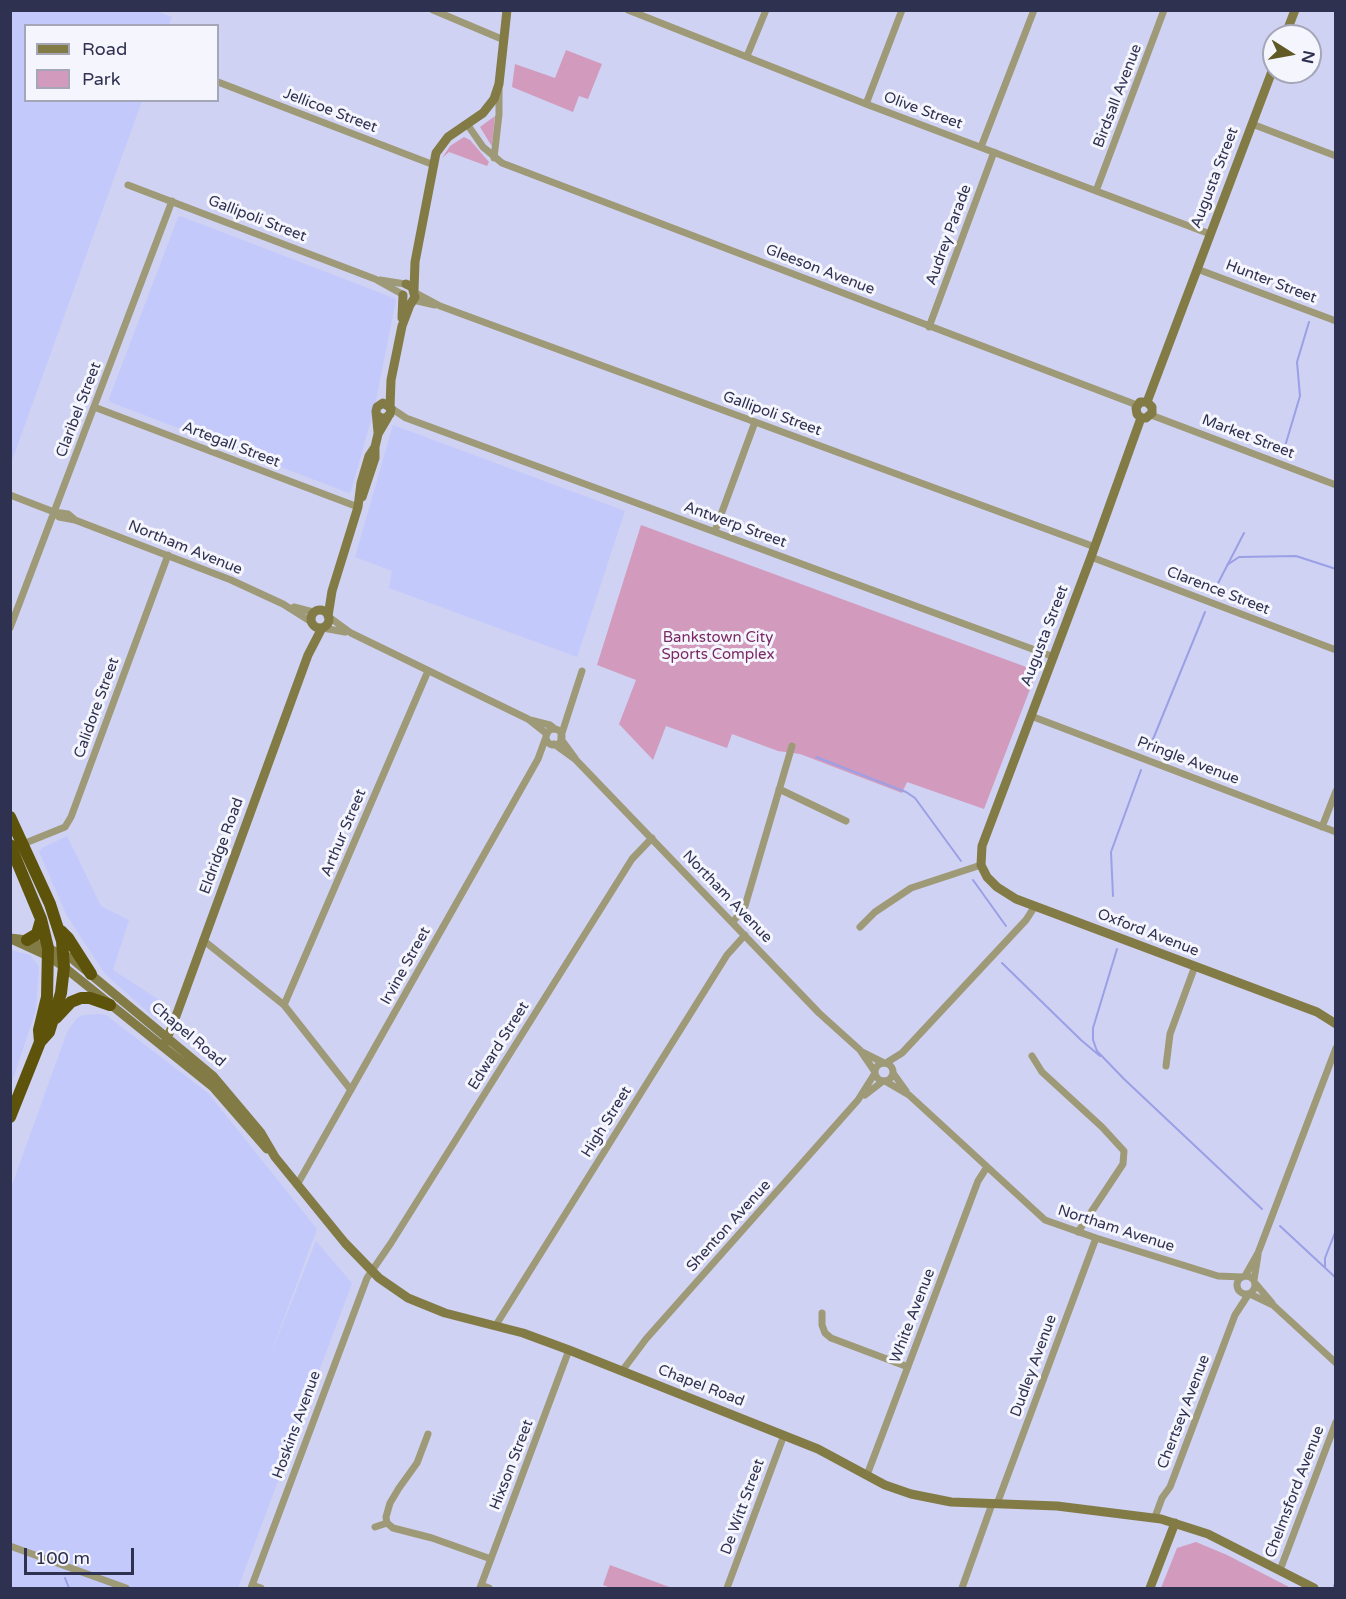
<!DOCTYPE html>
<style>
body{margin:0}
#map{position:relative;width:1346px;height:1599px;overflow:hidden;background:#cfd2f2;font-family:"Varela Round",sans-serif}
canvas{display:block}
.frame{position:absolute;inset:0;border:12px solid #2f3150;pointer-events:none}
.legend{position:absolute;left:24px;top:24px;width:195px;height:78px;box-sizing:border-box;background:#f4f5fd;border:2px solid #a5a7b8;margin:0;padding:8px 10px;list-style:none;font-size:18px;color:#2f3150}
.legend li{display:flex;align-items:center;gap:12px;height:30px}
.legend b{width:30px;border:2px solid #a5a7b8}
.north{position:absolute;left:1262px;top:24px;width:60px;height:60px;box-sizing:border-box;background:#f4f5fd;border:2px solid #a5a7b8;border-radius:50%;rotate:101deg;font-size:16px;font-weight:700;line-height:24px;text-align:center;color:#2f3150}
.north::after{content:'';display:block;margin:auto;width:21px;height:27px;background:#615925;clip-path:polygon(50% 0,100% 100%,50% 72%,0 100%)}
.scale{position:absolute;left:24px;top:1548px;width:110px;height:27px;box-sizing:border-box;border:3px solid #2f3150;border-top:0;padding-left:8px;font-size:18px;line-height:21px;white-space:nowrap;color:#2f3150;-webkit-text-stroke:4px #f4f5fd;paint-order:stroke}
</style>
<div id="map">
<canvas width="1346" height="1599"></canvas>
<div class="frame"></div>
<ul class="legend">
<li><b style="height:8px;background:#837b46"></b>Road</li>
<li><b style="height:16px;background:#d29bbe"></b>Park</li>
</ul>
<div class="north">N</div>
<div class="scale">100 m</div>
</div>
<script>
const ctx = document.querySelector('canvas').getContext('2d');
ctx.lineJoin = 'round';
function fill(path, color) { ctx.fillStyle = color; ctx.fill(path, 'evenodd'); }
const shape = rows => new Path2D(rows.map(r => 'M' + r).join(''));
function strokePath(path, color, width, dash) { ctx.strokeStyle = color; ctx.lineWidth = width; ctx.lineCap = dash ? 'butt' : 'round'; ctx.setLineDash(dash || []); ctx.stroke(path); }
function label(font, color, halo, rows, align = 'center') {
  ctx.font = font + ' "Varela Round",sans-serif'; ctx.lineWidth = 6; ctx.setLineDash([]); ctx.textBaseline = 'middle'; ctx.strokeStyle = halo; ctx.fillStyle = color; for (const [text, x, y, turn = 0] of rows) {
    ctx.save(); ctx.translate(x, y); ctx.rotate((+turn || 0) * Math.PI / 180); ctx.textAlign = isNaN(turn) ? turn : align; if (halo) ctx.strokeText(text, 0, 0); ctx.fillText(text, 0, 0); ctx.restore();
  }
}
const built = shape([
 [11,10,153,10,172,17,169,25,26,26,26,100,142,101,11,463],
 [180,216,394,298,396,300,374,410,351,491,349,493,110,402,109,399,178,217],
 [393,425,625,511,577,657,389,588,392,571,355,557],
 [67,836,101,906,129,920,113,970,167,1005,162,1018,157,1020,105,974,67,916,39,852,42,848],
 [11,950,30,955,39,966,36,1010,11,1085],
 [99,1014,106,1015,208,1093,317,1229,268,1361,316,1241,352,1283,238,1588,10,1588,11,1188,67,1032,76,1019,83,1015]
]);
const green = shape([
 [566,50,602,64,588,99,579,96,573,112,512,87,515,64,555,78],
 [495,116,492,145,491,145,480,127],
 [464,137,470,140,489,162,487,166,449,152,442,158,450,146],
 [641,525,1037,671,984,809,907,782,902,793,800,754,778,751,732,734,727,748,666,726,653,760,619,724,636,680,597,665],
 [1196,1542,1227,1555,1291,1588,1161,1588,1177,1548],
 [610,1565,672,1588,611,1588,603,1585]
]);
const stream = shape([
 [1283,453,1300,396,1297,362,1309,322],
 [1227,565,1239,557,1296,556,1336,569],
 [1214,591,1244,533],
 [1149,749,1205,612],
 [816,757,906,792,915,798,961,861],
 [973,880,1006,926],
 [1113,896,1111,852,1141,770],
 [1117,949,1093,1028,1093,1040,1097,1051,1124,1079,1262,1209],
 [1002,963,1081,1040,1100,1056],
 [1280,1226,1336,1278],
 [1325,1267,1325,1258,1336,1230],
 [65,1578,69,1588],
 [1334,1586,1336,1582]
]);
const street = shape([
 [433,10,504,40],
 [628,10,866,104,1210,234],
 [747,56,766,10],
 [218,82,434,165],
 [866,104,902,10],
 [467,124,483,147,502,163,1137,405],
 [1252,124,1336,156],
 [981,147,1034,10],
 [494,158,499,114,499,89],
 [128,185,375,279,402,294],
 [1096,191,1164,10],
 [1197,269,1336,321],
 [380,280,405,284],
 [414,292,440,306,1095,547],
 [413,300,435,305],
 [929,327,994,152],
 [94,407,358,507],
 [391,408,406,418,1054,657],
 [1151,415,1336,485],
 [10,495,54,512,59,517,75,520,231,580,283,604,310,621],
 [54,512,68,514,75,520],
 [715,531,755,422],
 [1091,557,1336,650],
 [294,607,313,612],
 [329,617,351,633,528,719,547,734],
 [10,628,172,201],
 [323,628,345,632],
 [1031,716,1336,832],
 [530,720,550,725,555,729],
 '546 737a8 8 0 1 1 16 0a8 8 0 1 1-16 0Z',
 [561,736,582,671],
 [561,739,575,758],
 [554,744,576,760,819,1013,860,1050,875,1072],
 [779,789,846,821],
 [1322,827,1336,791],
 [23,844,65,827,71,817,168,555],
 [733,922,745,906,792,746],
 [860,927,875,912,911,888,981,865],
 [203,940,284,1005,351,1090],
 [284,1005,428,671],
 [862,1052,884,1063],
 [1032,1056,1042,1072,1102,1127,1124,1151,1123,1164,1078,1232],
 [886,1063,902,1053,1026,920,1035,906],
 '875 1072a9 9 0 1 1 18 0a9 9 0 1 1-18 0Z',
 [1166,1066,1170,1034,1195,966],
 [893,1073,906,1091],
 [885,1081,909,1095,1045,1220,1096,1238,1218,1276,1242,1277],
 [865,1095,883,1081],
 [297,1185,538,759,546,737],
 '1237 1285a9 9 0 1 1 18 0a9 9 0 1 1-18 0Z',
 [1245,1276,1258,1253,1336,1048],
 [1254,1280,1258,1255],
 [1255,1283,1272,1303],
 [1250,1294,1273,1305,1336,1363],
 [822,1313,822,1325,825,1333,831,1338,908,1367],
 [496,1325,727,955,745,935],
 [622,1371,646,1339,858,1100,875,1073],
 [428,1434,417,1463,399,1488,390,1503,386,1517,387,1523,393,1528,432,1538,491,1559],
 [867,1475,978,1181,987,1167],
 [997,1504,1096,1238],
 [1155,1517,1162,1498,1170,1487,1235,1315,1248,1295],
 [375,1527,387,1523],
 [10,1546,126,1588],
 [1280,1570,1336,1422],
 [252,1585,261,1588],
 [481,1585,489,1588],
 [251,1588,367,1278,391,1243,632,859,652,838],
 [480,1588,569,1350],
 [727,1588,784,1435],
 [962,1588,992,1504]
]);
const secondary = shape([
 [1285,36,1295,10],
 [414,290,415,262,436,153,448,137,483,113,494,99,499,84,507,10],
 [402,318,403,295],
 [1147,402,1274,66],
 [390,407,391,380,402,326,410,305,415,297,412,287,406,284],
 [377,415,381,418,386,418,390,414,391,408,383,403,377,407,376,411,378,432],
 [1141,418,1091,557,982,846,981,865,987,877,997,887,1016,899,1317,1012,1336,1024],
 [1141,418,1146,418,1152,413,1152,407,1147,402],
 [1141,418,1137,414,1136,408,1140,402,1147,402],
 [362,497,375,458,375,447,378,434,388,417],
 '311 619a9 9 0 1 1 18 0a9 9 0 1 1-18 0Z',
 [328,616,332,591,358,507,361,483,369,456,375,447],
 [10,938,27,940,71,958,213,1076,261,1133,275,1157,345,1243,379,1278,408,1298,445,1313,523,1333,569,1350,818,1449,885,1485,911,1494,951,1502,1057,1506,1161,1519,1208,1534,1314,1588],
 [13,940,48,956,64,967,213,1087,267,1149],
 [163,1047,172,1027,308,655,322,628],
 [1150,1588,1175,1523]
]);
const highway = shape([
 [10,817,50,904,62,941,64,967,61,993,49,1032,40,1042,10,1117],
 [10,845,41,919,48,948,47,997,39,1030,40,1042],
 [61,931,68,938,91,974],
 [27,940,37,934,41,920],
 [56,1018,71,1002,81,998,90,998,110,1005]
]);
const streetNames = [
 ["Birdsall Avenue",1118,96,-69],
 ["Jellicoe Street",330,111,21],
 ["Olive Street",923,111,20],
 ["Augusta Street",1215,178,-69],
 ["Gallipoli Street",257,219,21],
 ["Audrey Parade",949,235,-70],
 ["Gleeson Avenue",820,270,21],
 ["Hunter Street",1271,282,21],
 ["Claribel Street",79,410,-69],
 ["Gallipoli Street",772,414,20],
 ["Market Street",1248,437,21],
 ["Artegall Street",231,445,21],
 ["Antwerp Street",735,525,20],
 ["Northam Avenue",185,548,22],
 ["Clarence Street",1218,591,21],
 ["Augusta Street",1045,636,-69],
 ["Calidore Street",97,708,-70],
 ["Pringle Avenue",1188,761,21],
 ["Arthur Street",344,833,-67],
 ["Eldridge Road",222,846,-70],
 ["Northam Avenue",727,897,46],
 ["Oxford Avenue",1148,933,21],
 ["Irvine Street",406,966,-61],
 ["Chapel Road",188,1035,40],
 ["Edward Street",499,1046,-58],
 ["High Street",607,1122,-58],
 ["Shenton Avenue",729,1226,-48],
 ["Northam Avenue",1116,1229,18],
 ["White Avenue",913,1316,-69],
 ["Dudley Avenue",1034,1366,-70],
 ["Chapel Road",701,1386,21],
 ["Chertsey Avenue",1184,1412,-69],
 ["Hoskins Avenue",297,1425,-70],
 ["Hixson Street",512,1465,-69],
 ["Chelmsford Avenue",1295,1492,-69],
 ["De Witt Street",743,1507,-70]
];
const parkNames = [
 ["Bankstown City",718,638],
 ["Sports Complex",718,655]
];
fill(built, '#c4c9fb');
fill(green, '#d29bbe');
strokePath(stream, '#9a9fe6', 2);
strokePath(street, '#9e9976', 7);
strokePath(secondary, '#837b46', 9);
strokePath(highway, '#5d530b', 12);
label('15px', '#2f3150', '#f4f5fd', streetNames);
label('15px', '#7b2964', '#f4f5fd', parkNames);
</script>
